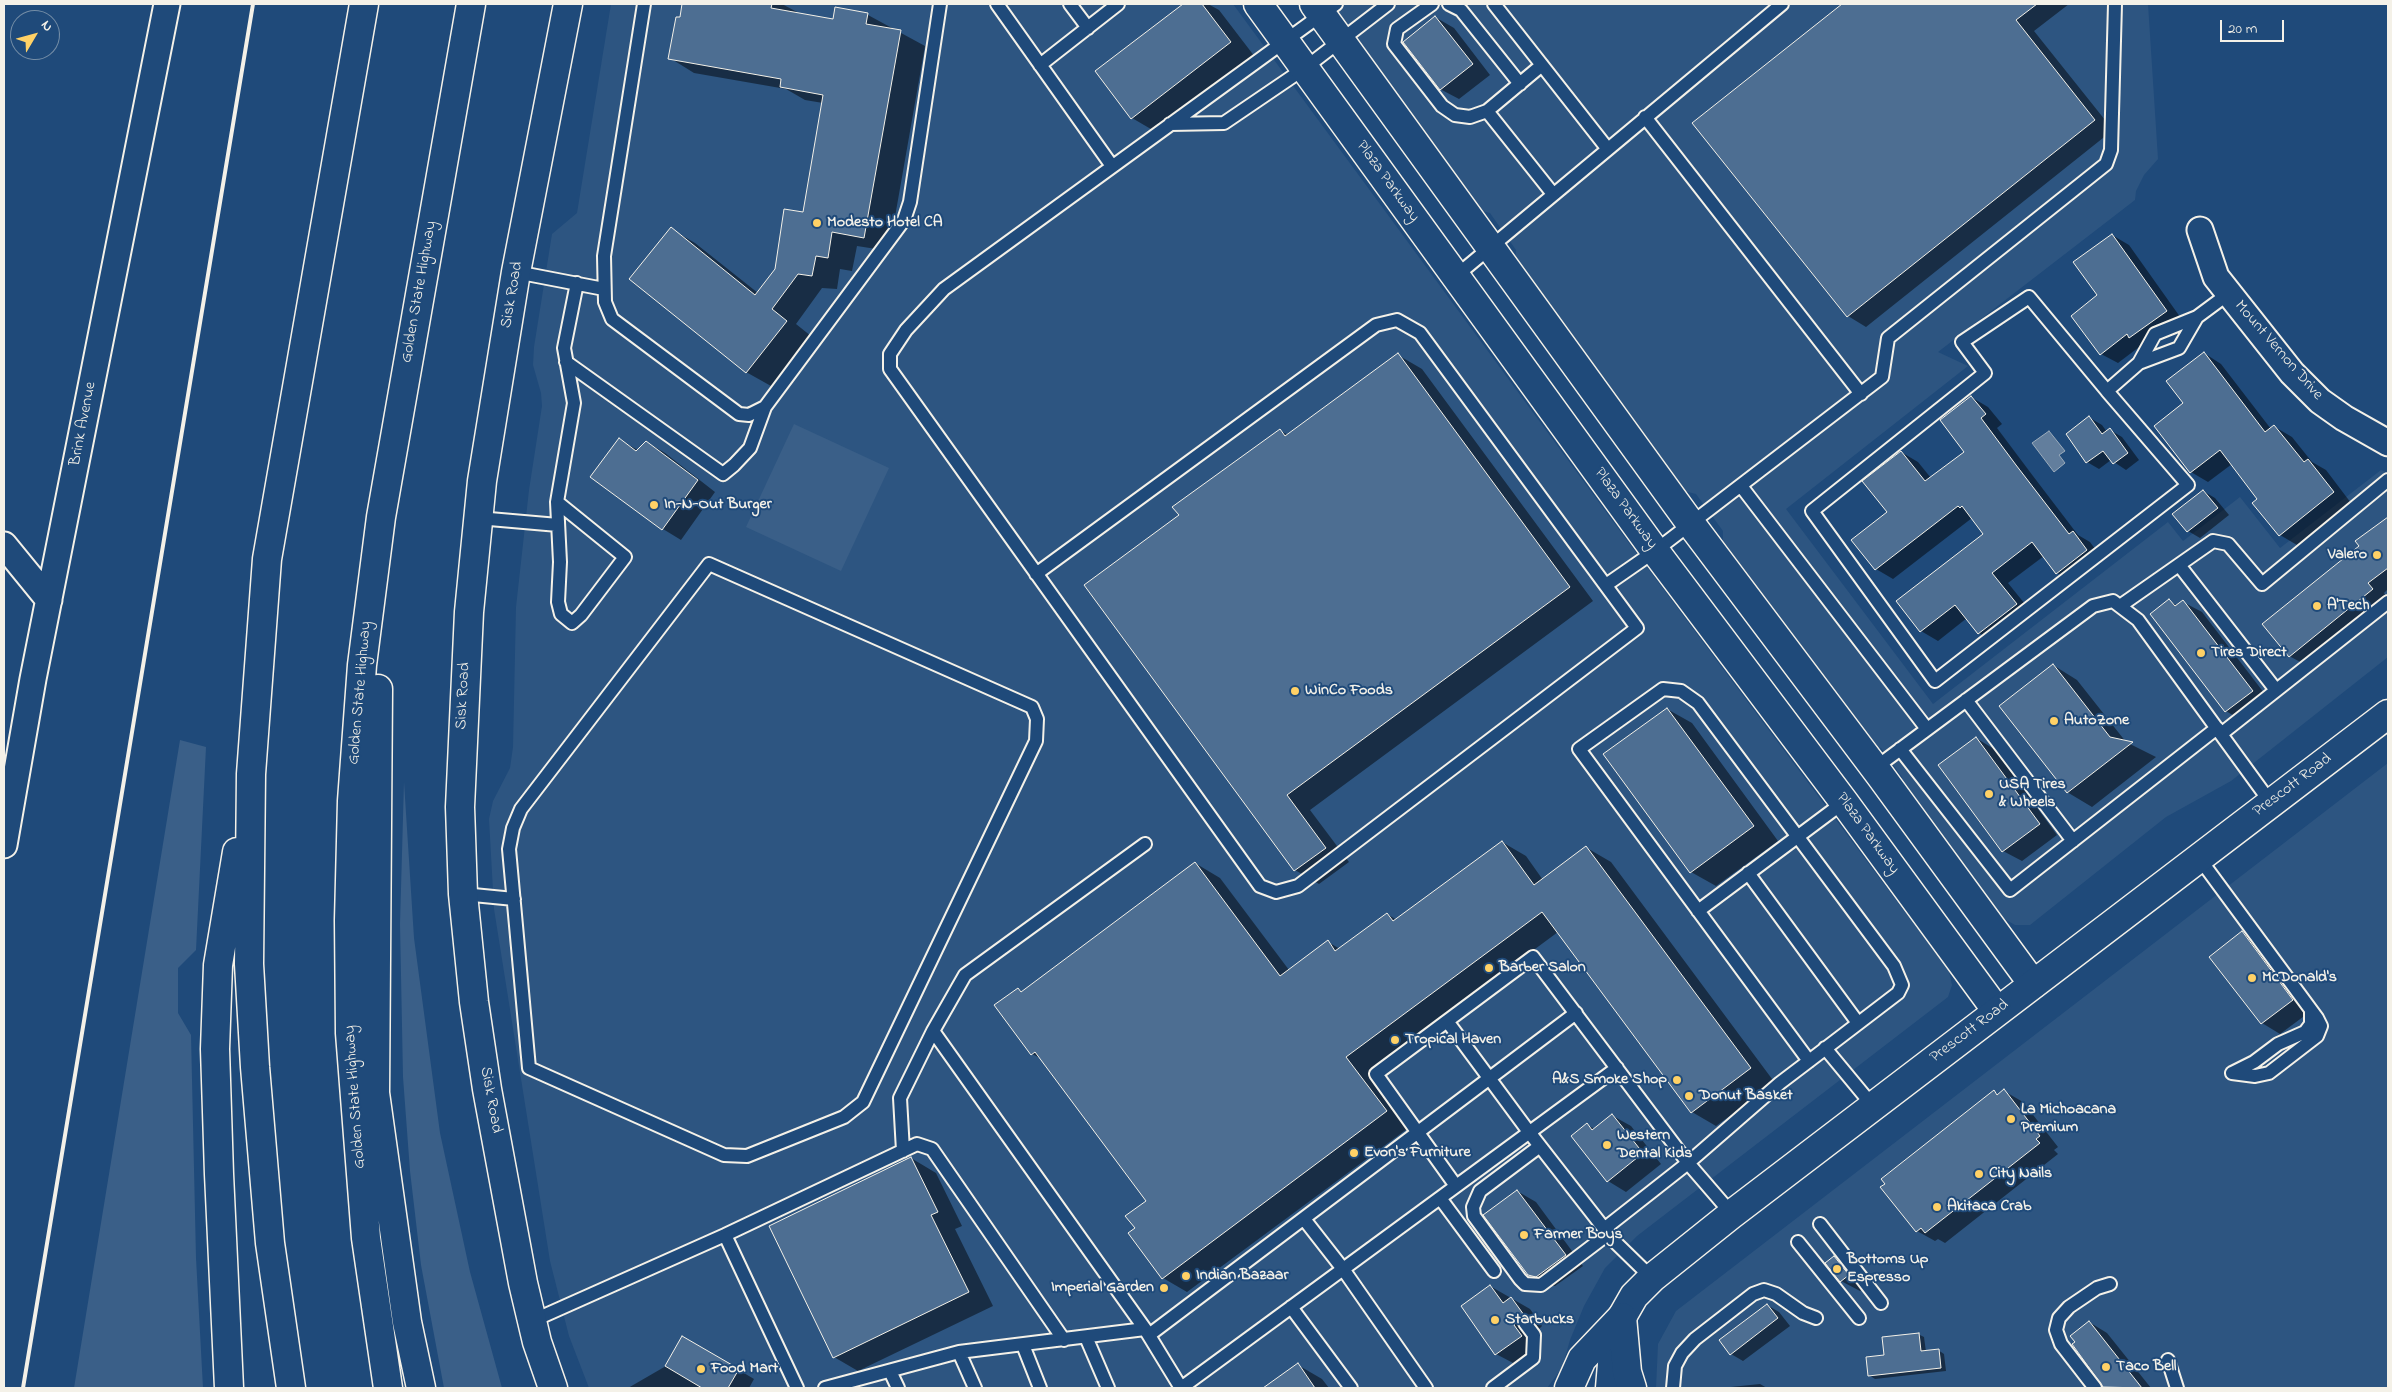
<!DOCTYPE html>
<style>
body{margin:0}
#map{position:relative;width:2392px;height:1392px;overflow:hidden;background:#1f4a7a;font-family:"Indie Flower",sans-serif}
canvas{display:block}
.frame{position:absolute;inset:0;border:5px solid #f4f1e8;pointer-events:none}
.north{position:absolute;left:10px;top:10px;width:50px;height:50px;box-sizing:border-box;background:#1f4a7a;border:1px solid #748da6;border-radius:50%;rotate:53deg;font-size:14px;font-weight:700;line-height:20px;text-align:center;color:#f4f1e8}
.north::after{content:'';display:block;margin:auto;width:18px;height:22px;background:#ffd166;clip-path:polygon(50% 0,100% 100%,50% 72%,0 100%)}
.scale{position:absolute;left:2220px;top:20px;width:64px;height:22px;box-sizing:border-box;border:2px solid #f4f1e8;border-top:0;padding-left:6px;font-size:15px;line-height:18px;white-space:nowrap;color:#f4f1e8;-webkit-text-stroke:4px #1f4a7a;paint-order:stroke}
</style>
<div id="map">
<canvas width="2392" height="1392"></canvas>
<div class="frame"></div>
<div class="north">N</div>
<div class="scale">20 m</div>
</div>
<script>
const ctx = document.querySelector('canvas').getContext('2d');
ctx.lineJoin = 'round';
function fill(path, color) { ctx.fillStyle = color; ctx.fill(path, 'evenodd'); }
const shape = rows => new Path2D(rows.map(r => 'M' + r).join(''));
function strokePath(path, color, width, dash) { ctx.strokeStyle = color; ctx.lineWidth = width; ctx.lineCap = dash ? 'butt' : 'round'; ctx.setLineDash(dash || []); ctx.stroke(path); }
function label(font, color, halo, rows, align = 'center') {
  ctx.font = font + ' "Indie Flower",sans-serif'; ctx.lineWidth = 4; ctx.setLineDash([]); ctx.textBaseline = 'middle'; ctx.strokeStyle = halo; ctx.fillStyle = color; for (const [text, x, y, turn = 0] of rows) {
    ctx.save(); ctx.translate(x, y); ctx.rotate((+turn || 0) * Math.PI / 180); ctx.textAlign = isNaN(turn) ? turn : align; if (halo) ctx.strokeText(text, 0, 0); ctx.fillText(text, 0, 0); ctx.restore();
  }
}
const built = shape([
 [611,4,1233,4,1623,535,1949,971,1952,985,1948,997,1637,1236,1605,1268,1584,1306,1570,1340,1562,1368,1547,1388,589,1388,569,1336,550,1261,494,909,489,819,493,801,510,768,513,747,516,607,529,490,542,406,541,393,533,365,534,347,552,234,577,213],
 [1333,4,2148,4,2158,159,2144,175,2136,191,2135,200,1938,352,1968,366,1786,509,1933,704,2168,522,2183,541,2240,497,2280,548,2381,470,2388,473,2388,657,2231,781,2166,817,2030,925,2015,925,2001,917,1903,786,1902,777,1881,748,1872,746,1723,548,1723,531,1696,494,1684,491,1515,264,1516,250,1490,213,1475,209,1365,61,1364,48],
 [2388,763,2388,1388,1656,1388,1658,1344,1676,1311]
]);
const green = shape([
 [794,424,889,468,841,571,746,527],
 [180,740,206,747,196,950,178,968,178,1013,191,1035,196,1258,203,1388,74,1388],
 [404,782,414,938,440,1133,470,1272,502,1388,444,1388,421,1265,410,1171,403,1077,400,924]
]);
const water = shape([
 [2049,431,2065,451,2059,455,2065,463,2054,472,2032,443,2049,431]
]);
const shadow = shape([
 [684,4,782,4,797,12,796,14,834,21,868,15,925,46,889,251,857,246,852,271,840,269,837,289,822,288,796,324,811,336,771,386,746,372,671,229,695,243,758,293,776,269,804,213,823,103,805,100,786,89,694,73,670,58],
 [1185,4,1208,4,1219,10,1255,57,1156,132,1132,118,1096,71],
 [1844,4,2069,4,2034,31,2113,130,1866,327,1848,316,1694,123],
 [1435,17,1454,28,1490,75,1459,99,1440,89],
 [2112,235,2129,245,2183,321,2143,344,2118,363,2101,354,2099,296],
 [2204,353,2221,364,2271,429,2275,427,2292,437,2312,462,2326,470,2351,503,2297,545,2280,535,2259,499,2232,464,2208,482,2191,472,2185,403],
 [1398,355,1422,369,1593,601,1310,810,1349,862,1319,884,1295,870,1180,516,1280,431,1289,435],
 [1971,397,1988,407,2002,424,1997,428,2033,476,2078,535,2090,542,2103,560,2074,582,2057,573,2044,556,2008,583,2033,614,1996,643,1979,633,1967,618,1938,641,1921,631,1898,602,1985,534,1972,518,1893,579,1876,569,1901,452,1918,462,1931,478,1966,452],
 [2090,418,2102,425,2107,432,2110,430,2122,437,2139,460,2126,470,2111,460,2099,469,2087,462],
 [619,440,638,450,646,442,665,453,715,492,681,540,663,529,592,477],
 [2203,491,2215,498,2229,515,2200,538,2188,531],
 [2388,518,2388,589,2384,593,2388,599,2306,665,2289,656,2361,546,2357,541],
 [2169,601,2178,606,2183,602,2202,612,2271,702,2244,722,2226,711],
 [2053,665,2077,680,2126,742,2156,757,2092,807,2067,792],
 [1667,709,1692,723,1778,841,1716,886,1691,872],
 [1976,738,1994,749,2057,835,2022,861,2003,851],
 [1502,842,1526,856,1543,880,1587,848,1611,862,1775,1083,1716,1126,1692,1112,1558,932,1370,1071,1411,1126,1187,1292,1163,1278,1147,1201,1042,1059,1032,1054,1018,989,1023,992,1195,863,1220,878,1289,970,1328,942,1340,949,1387,914,1397,920],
 [2243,933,2261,943,2311,1011,2280,1034,2262,1023,2211,957],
 [2004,1091,2023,1102,2058,1147,2054,1150,2058,1154,1945,1243,1938,1239,1935,1241,1917,1231,1994,1092,1999,1095],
 [1613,1116,1631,1126,1661,1164,1626,1192,1608,1181,1587,1125,1595,1129],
 [911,1158,936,1173,962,1226,955,1229,993,1306,858,1371,834,1357],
 [1517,1191,1536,1202,1583,1266,1555,1286,1547,1285,1529,1274],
 [1834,1257,1853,1268,1867,1286,1860,1291,1841,1281],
 [1490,1286,1530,1309,1542,1326,1532,1336,1540,1347,1515,1364,1496,1354],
 [1767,1305,1779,1312,1790,1326,1743,1361,1731,1354],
 [2089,1322,2107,1333,2151,1388,2106,1388,2073,1345],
 [1918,1334,1924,1337,1926,1352,1938,1350,1944,1354,1946,1371,1875,1379,1869,1375,1886,1356],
 [683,1337,754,1379,749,1388,628,1388,666,1366],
 [1298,1365,1322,1379,1329,1388,1265,1388],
 [1760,1384,1767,1388,1721,1388]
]);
const building = shape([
 [682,4,772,4,771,8,833,19,835,7,868,13,866,24,901,30,864,238,832,232,828,258,816,256,812,276,798,274,772,309,787,321,746,373,629,279,671,227,755,295,775,269,784,209,803,212,823,95,780,87,781,79,668,59,676,17,680,17,682,4],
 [1183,4,1202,4,1231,42,1131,119,1095,71,1183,4],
 [1842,4,2037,4,2016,20,2095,120,1847,317,1692,123,1842,4],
 [1435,16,1473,64,1440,90,1403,42,1435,16],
 [2112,234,2167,311,2129,338,2127,334,2100,355,2071,316,2097,295,2073,262,2112,234],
 [2204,352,2265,432,2274,425,2304,462,2308,459,2334,492,2279,536,2252,503,2257,499,2220,450,2190,473,2154,426,2183,403,2166,381,2204,352],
 [1398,353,1570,587,1287,795,1326,848,1294,871,1084,585,1179,515,1172,507,1280,429,1285,436,1398,353],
 [1971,396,1986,414,1981,418,2016,465,2069,534,2073,531,2087,550,2056,574,2032,542,1992,573,2017,604,1978,634,1955,605,1920,632,1896,601,1983,534,1962,506,1960,508,1958,506,1875,570,1851,540,1887,512,1862,481,1901,451,1925,481,1964,452,1940,420,1971,396],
 [2089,416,2102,434,2110,428,2128,453,2113,464,2103,451,2086,463,2066,434,2089,416],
 [619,438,636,451,646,441,698,480,662,530,590,477,619,438],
 [2203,490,2218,508,2187,532,2172,514,2203,490],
 [2388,517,2388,568,2368,583,2373,589,2289,657,2262,624,2359,546,2355,541,2388,517],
 [2169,599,2175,606,2183,600,2253,691,2225,712,2150,614,2169,599],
 [2053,664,2110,737,2133,742,2067,793,1999,706,2053,664],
 [1667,708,1754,826,1690,873,1603,754,1667,708],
 [1976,737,2040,824,2002,852,1938,765,1976,737],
 [1502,841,1534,885,1586,846,1751,1068,1691,1113,1542,912,1346,1057,1387,1111,1162,1279,1128,1233,1135,1228,1125,1216,1146,1201,1035,1052,1031,1055,994,1005,1018,988,1021,992,1195,862,1280,976,1328,940,1335,951,1387,913,1393,921,1502,841],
 [2242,931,2293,1000,2261,1024,2209,957,2242,931],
 [2004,1089,2040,1136,2036,1139,2040,1143,1925,1233,1921,1228,1916,1232,1880,1187,1885,1184,1881,1179,1994,1090,1997,1095,2004,1089],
 [1612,1114,1643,1153,1607,1182,1571,1136,1587,1123,1592,1130,1612,1114],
 [911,1157,938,1212,931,1215,969,1292,833,1358,769,1226,911,1157],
 [1517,1190,1566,1255,1536,1277,1528,1275,1483,1215,1517,1190],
 [1834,1256,1849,1275,1840,1282,1825,1263,1834,1256],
 [1490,1285,1503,1303,1511,1297,1524,1315,1520,1317,1514,1325,1522,1336,1495,1355,1461,1306,1490,1285],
 [1767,1304,1778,1318,1730,1355,1719,1340,1767,1304],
 [2089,1321,2142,1388,2103,1387,2072,1344,2075,1342,2070,1336,2089,1321],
 [1919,1333,1921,1351,1939,1349,1941,1368,1868,1376,1866,1357,1884,1355,1882,1337,1919,1333],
 [682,1336,739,1369,728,1388,702,1388,665,1366,682,1336],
 [1298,1363,1315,1388,1263,1388,1298,1363]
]);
const service = shape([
 [644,4,604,256,605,302,612,319,739,414,749,415,765,407],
 [997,4,1112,166],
 [1070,4,1088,28],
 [1432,4,1397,29,1394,44,1442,106,1455,115,1470,117,1487,111],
 [1449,4,1461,10,1520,84],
 [1494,4,1607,148],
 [1040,65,1118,4],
 [1542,65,1487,111,1553,194],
 [1645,117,1861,394],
 [1170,124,1224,123,1305,68,1388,4],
 [516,272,604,289],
 [1456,276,1782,4],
 [2197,317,2179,348,2139,363,2155,334,2197,317,2228,294],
 [566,362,723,474,734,465,750,448,765,407,904,220,910,202,940,4],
 [2107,391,2188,485,1935,681,1812,511,1985,373,1962,342,2029,297,2107,391,2139,363],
 [1741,486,1927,729],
 [557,502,625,557,581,615,572,623,561,614,558,602,560,562,557,502,574,403,564,348,577,283],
 [478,518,558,525],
 [709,564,1032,707,1037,719,1036,741,863,1102,844,1117,747,1156,724,1155,529,1068,509,849,513,828,521,809,709,564],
 [2179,565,2276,690],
 [1036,574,1376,325,1397,320,1420,333,1637,628,1298,886,1276,892,1260,886,890,369,890,354,906,330,944,289,1336,4],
 [1606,585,1655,551,1882,377,1888,338,2106,164,2111,150,2115,4],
 [2120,606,2213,541,2228,544,2262,584,2388,480],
 [1966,700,2073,841],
 [2221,734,2388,602],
 [1900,749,2010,890,2217,728],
 [1875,768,2093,606,2113,601,2138,620,2271,803],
 [2199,858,2317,1018,2321,1026,2317,1036,2269,1073,2255,1076,2232,1073],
 [1748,873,1858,1023],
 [463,894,514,899],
 [1698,911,1844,802],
 [1447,1021,1529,1132,1613,1240,1652,1278],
 [933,1031,1145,1329,1181,1388,1617,1068],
 [1825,1048,1873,1106],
 [2232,1073,2254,1062,2278,1044,2305,1032,2311,1024,2311,1010],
 [1540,1146,1480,1191,1473,1207,1474,1216,1520,1279,1525,1284,1541,1285,1608,1234],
 [903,1151,900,1098,933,1031,965,975,1145,844],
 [1456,1186,1376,1074,1533,957,1688,1163,1732,1214],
 [1440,1198,1494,1271],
 [1304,1219,1343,1269,1426,1388],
 [1820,1224,1881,1303],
 [1604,1229,1688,1163,1780,1083,1809,1061,1898,993,1902,985,1894,966,1698,703,1681,691,1663,689,1579,749,1809,1061],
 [725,1235,797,1388],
 [1798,1242,1859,1318],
 [1291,1307,1351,1388],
 [532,1321,725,1235,917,1144,932,1149,1064,1340],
 [1149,1335,1576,1013],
 [1086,1337,1108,1388],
 [1023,1345,1040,1388],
 [959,1352,975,1388],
 [2168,1360,2177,1388],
 [890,1371,898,1388],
 [825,1388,959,1352,1145,1329],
 [1493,1388,1533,1358,1534,1335,1525,1323],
 [1673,1388,1675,1366,1682,1353,1695,1339,1753,1294,1764,1290,1776,1294,1803,1313,1816,1318],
 [2095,1388,2061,1344,2056,1330,2059,1318,2069,1307,2097,1288,2110,1284]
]);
const minor = shape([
 [2200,230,2216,277,2292,373,2320,401,2344,418,2388,443],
 [4,545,49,600],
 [4,845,33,679,167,4]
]);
const tertiary = shape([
 [1258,4,1655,551,1844,802,1997,1011],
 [1314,4,1691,524,1880,775,2033,984]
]);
const secondary = shape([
 [553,1388,537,1342,523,1283,487,1089,474,1002,463,894,460,807,469,612,482,481,516,272,568,4],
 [1610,1388,1613,1352,1622,1317,1634,1296,1652,1278,1732,1214,2388,714]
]);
const primary = shape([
 [1622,1317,1627,1372,1632,1388],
 [1569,1388,1582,1359,1622,1317]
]);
const motorway = shape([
 [378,689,375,1093,407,1322,421,1388],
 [229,1388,219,1174,215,1049,218,965,237,852],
 [291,1388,270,1243,255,1067,249,964,251,774,267,559,364,4],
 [388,1388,366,1238,350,1033,349,920,352,801,362,665,381,517,471,4]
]);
const rail = shape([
 [23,1388,253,4]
]);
const markers = [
 [817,223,5,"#ffd166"],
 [654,505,5,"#ffd166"],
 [2377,555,5,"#ffd166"],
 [2317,606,5,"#ffd166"],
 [2201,653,5,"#ffd166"],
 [1295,691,5,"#ffd166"],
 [2054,721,5,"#ffd166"],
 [1989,794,5,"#ffd166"],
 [1489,968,5,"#ffd166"],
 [2252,978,5,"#ffd166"],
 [1395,1040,5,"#ffd166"],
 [1677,1080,5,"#ffd166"],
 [1689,1096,5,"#ffd166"],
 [2011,1119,5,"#ffd166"],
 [1607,1145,5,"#ffd166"],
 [1354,1153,5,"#ffd166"],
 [1979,1174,5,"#ffd166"],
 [1937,1207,5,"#ffd166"],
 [1524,1235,5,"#ffd166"],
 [1837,1269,5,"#ffd166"],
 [1186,1276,5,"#ffd166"],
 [1164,1288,5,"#ffd166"],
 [1495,1320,5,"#ffd166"],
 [2106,1367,5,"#ffd166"],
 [701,1369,5,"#ffd166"]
];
const streetNames = [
 ["Plaza Parkway",1387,182,54],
 ["Golden State Highway",420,292,-80],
 ["Sisk Road",513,295,-80],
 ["Mount Vernon Drive",2278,351,49],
 ["Brink Avenue",84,424,-79],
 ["Plaza Parkway",1625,509,54],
 ["Golden State Highway",361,693,-85],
 ["Sisk Road",464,696,-87],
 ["Prescott Road",2293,786,-37],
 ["Plaza Parkway",1867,834,54],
 ["Prescott Road",1970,1032,-37],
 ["Golden State Highway",356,1097,-94],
 ["Sisk Road",490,1100,80]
];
const poiNames = [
 ["Modesto Hotel CA",827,223],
 ["In-N-Out Burger",664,505],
 ["Valero",2367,555,"right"],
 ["A'Tech",2327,606],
 ["Tires Direct",2211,653],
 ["WinCo Foods",1305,691],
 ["AutoZone",2064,721],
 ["USA Tires",1999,785],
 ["& Wheels",1999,803],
 ["Barber Salon",1499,968],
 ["McDonald's",2262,978],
 ["Tropical Haven",1405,1040],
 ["A&S Smoke Shop",1667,1080,"right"],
 ["Donut Basket",1699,1096],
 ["La Michoacana",2021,1110],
 ["Premium",2021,1128],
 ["Western",1617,1136],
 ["Dental Kids",1617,1154],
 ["Evon's Furniture",1364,1153],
 ["City Nails",1989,1174],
 ["Akitaca Crab",1947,1207],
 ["Farmer Boys",1534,1235],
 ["Bottoms Up",1847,1260],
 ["Espresso",1847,1278],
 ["Indian Bazaar",1196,1276],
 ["Imperial Garden",1154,1288,"right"],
 ["Starbucks",1505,1320],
 ["Taco Bell",2116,1367],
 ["Food Mart",711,1369]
];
fill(built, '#2d5581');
fill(green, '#3a5f88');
fill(water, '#627e9d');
strokePath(water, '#9cacbb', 1);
fill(shadow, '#0007');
fill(building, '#4d6e92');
strokePath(building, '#f4f1e8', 1);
strokePath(service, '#f4f1e8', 16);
strokePath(minor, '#f4f1e8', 29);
strokePath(tertiary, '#f4f1e8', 31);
strokePath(secondary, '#f4f1e8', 31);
strokePath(primary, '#f4f1e8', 31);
strokePath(motorway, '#f4f1e8', 31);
strokePath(service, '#1f4a7a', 12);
strokePath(minor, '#1f4a7a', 25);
strokePath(tertiary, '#1f4a7a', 28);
strokePath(secondary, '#1f4a7a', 28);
strokePath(primary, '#1f4a7a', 28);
strokePath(motorway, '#1f4a7a', 28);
strokePath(rail, '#f4f1e8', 4);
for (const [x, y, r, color] of markers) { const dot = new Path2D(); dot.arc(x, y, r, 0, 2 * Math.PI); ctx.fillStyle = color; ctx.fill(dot); strokePath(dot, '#1f4a7a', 2); }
label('16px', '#f4f1e8', '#1f4a7a', streetNames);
label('bold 16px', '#f4f1e8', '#1f4a7a', poiNames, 'left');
</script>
